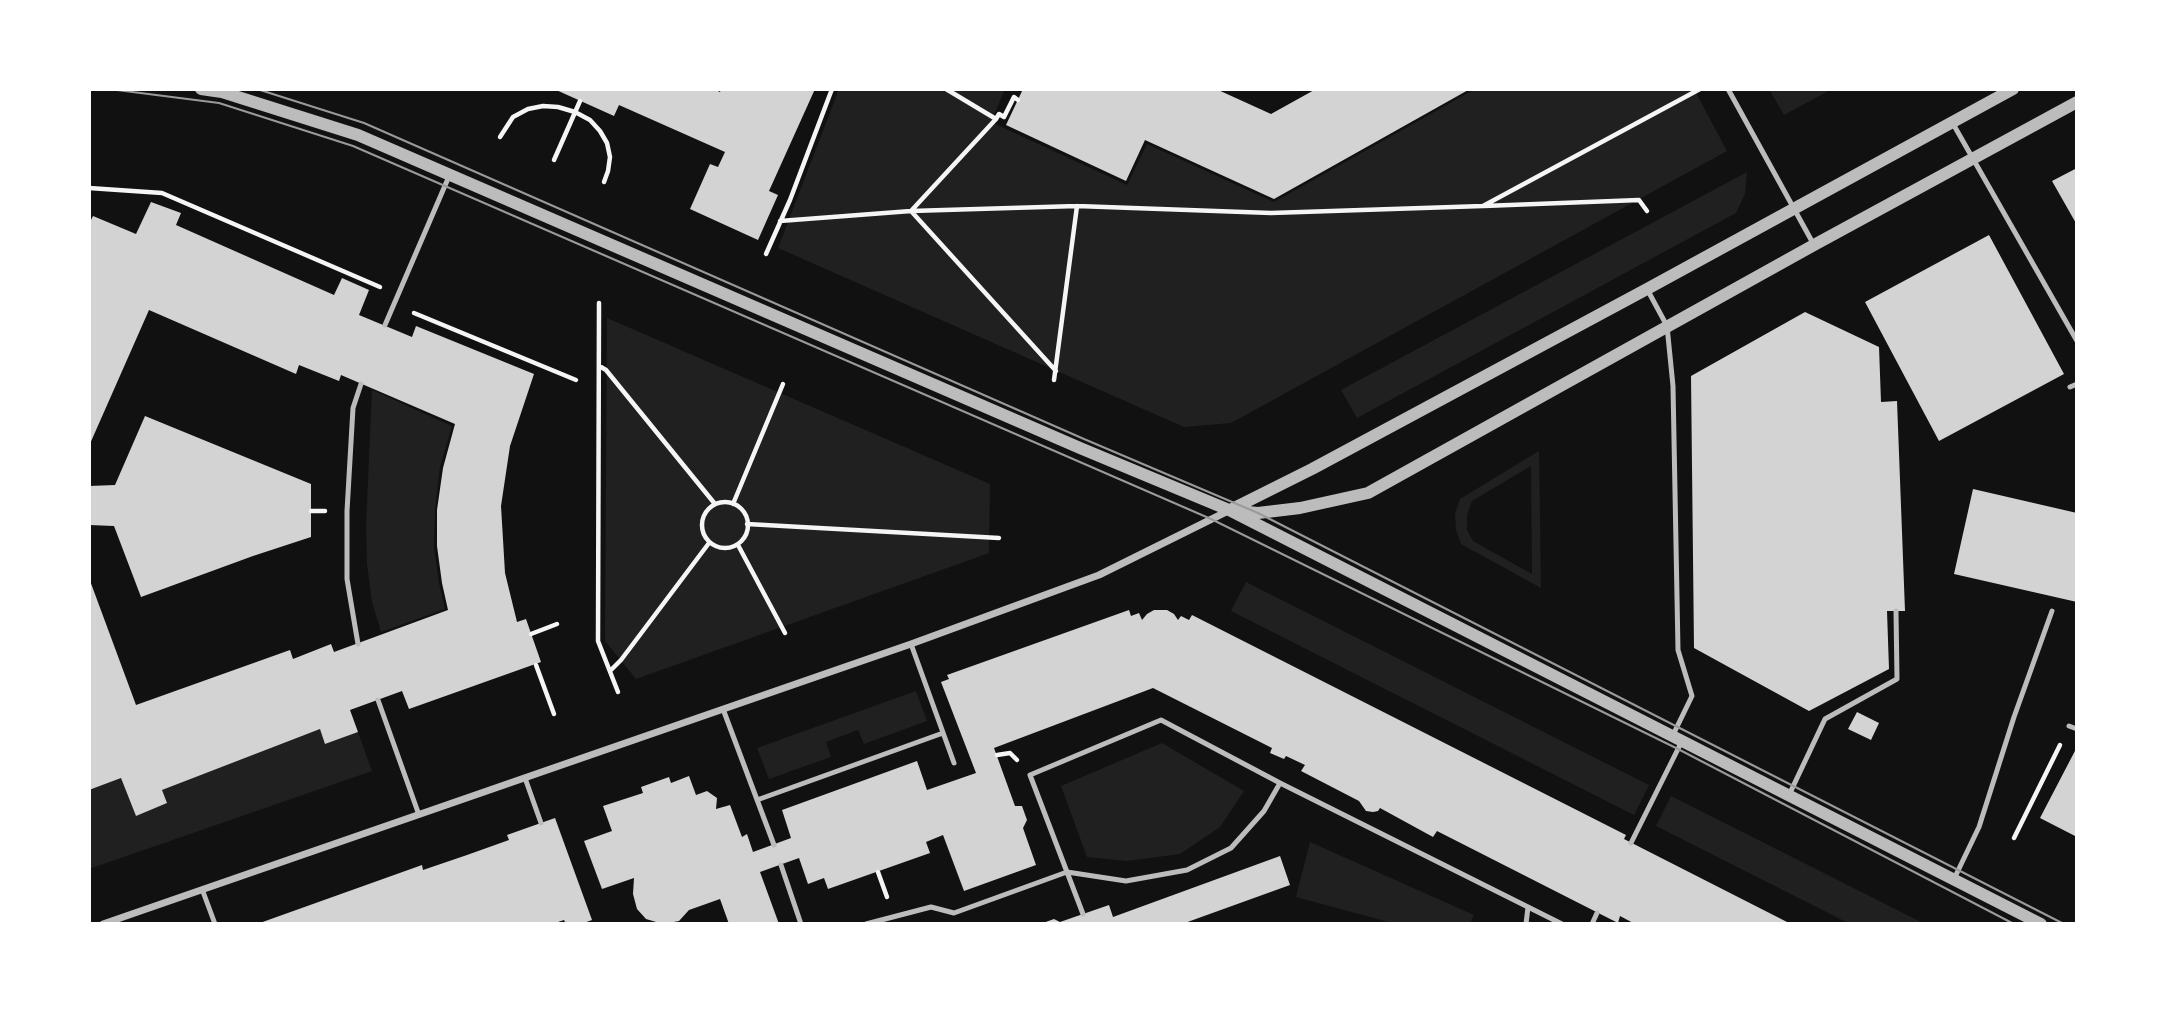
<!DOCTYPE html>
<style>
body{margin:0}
#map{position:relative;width:2166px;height:1013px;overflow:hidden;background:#111;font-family:Commissioner,sans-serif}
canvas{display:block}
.frame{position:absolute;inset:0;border:91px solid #fff;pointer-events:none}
</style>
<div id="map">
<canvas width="2166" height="1013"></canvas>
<div class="frame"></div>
</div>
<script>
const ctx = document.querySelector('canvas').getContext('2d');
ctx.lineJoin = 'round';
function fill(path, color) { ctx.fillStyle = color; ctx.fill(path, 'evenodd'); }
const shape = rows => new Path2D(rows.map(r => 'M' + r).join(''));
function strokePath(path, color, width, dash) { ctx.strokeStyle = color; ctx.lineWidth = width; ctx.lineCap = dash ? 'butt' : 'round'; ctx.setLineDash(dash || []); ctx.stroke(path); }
const green = shape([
 [839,89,1005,89,991,122,1127,185,1147,144,1274,202,1475,89,1694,89,1727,151,1231,423,1184,427,778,248],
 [1769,89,1832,89,1784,115],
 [1747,172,1745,194,1736,213,1357,418,1341,390],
 [607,318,990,484,989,553,636,679,605,641],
 [372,390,452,426,440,467,435,510,434,547,439,583,445,609,381,632,372,602,367,564,366,526],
 [1539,451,1541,588,1461,544,1456,530,1455,514,1460,499],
 [1531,466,1532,573,1532,574,1473,541,1467,530,1467,515,1472,501],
 [1246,582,1649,785,1634,815,1231,611],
 [916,691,927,721,864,744,858,730,826,742,831,757,769,779,757,748],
 [320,729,326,744,358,732,372,771,89,869,89,790,121,778,136,816,166,803,162,790],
 [1162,743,1244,791,1220,827,1180,854,1127,861,1087,857,1061,786],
 [1671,796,1925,924,1850,924,1656,826],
 [1310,842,1474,915,1470,924,1396,924,1296,897]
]);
const building = shape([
 [554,89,714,89,720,92,721,89,815,89,769,191,778,195,758,240,690,209,710,164,718,167,725,152,619,105,614,116],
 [1023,89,1216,89,1271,114,1316,89,1470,89,1274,199,1145,140,1126,181,1006,125],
 [2077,168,2077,225,2052,181],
 [151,202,181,213,176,225,334,295,342,278,369,290,359,315,412,337,416,326,534,374,510,446,501,506,505,573,517,622,526,619,541,662,409,709,402,691,350,710,358,732,325,744,320,729,162,790,167,803,136,816,121,778,89,790,89,578,136,705,290,650,293,659,331,644,334,652,448,610,442,583,437,546,437,510,443,468,455,424,341,375,339,381,299,365,296,374,149,310,89,446,89,224,93,216,136,234],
 [1989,235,2064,374,1939,441,1865,302],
 [1805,312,1879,347,1881,402,1897,401,1905,611,1887,611,1889,669,1809,711,1694,648,1691,376],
 [145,416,311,484,311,537,253,556,141,597,114,526,89,525,89,486,115,485],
 [1973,489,2077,513,2077,602,1954,574],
 [1129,610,1131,616,1139,613,1142,620,1147,614,1154,610,1167,610,1174,614,1178,620,1181,616,1189,620,1192,615,1626,835,1624,839,1791,924,1635,924,1620,916,1618,923,1437,831,1433,837,1380,808,1378,811,1373,812,1366,811,1359,801,1301,771,1305,765,1286,756,1284,759,1270,753,1272,748,1153,688,994,748,1015,806,1022,806,1027,820,1023,828,1036,865,964,891,943,835,926,842,930,853,828,889,824,878,808,884,799,858,760,872,779,924,729,924,720,899,689,910,679,921,663,924,646,919,637,909,633,894,634,878,602,889,584,841,612,831,603,806,643,793,641,787,669,777,671,783,689,776,696,795,707,791,717,798,716,809,730,805,742,837,747,834,753,852,791,838,782,810,917,761,927,790,976,773,941,682,949,679,947,675],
 [1857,712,1879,723,1871,740,1848,729],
 [2077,747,2077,837,2040,818],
 [555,818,592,920,581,924,566,924,564,920,552,924,257,924,422,865,423,870,467,855,509,840,507,835],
 [1280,856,1290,885,1182,924,1040,924,1054,919,1060,922,1109,905,1113,917]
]);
const path = shape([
 [946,89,996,119,911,211,1056,371],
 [996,119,999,114,1004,117,1014,97,1018,100],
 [500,137,513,117,528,109,543,106,558,107,575,112,590,120,600,131,607,143,610,157,608,171,604,182],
 [554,160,580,101],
 [89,188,162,193,380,287],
 [1484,206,1639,200,1647,211],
 [780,221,911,211,1077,206,1271,213,1483,206,1700,89],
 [766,254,790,200,832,89],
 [599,303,598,641,618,692],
 [414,313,576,380],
 [601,367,606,370,715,504],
 [1054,380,1077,206],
 '702 525a23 23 0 1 1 46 0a23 23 0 1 1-46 0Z',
 [733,504,783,384],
 [311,511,325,511],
 [747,524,999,538],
 [738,545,785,633],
 [531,634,557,624],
 [536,665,554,714],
 [610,671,621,660,709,543],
 [997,755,1010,753,1017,760],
 [2014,838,2060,745],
 [878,872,887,897]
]);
const service = shape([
 [1728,89,1814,245],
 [1952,122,2077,341],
 [1647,289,1667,326,1673,386,1678,650,1692,696,1673,735],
 [385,325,450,174],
 [2070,387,2077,384],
 [358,644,347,579,347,511,353,408,361,384],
 [911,644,954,763],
 [378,700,419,815],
 [723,709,774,845],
 [2069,726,2077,729],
 [525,778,541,823],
 [1789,795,1825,719,1897,679,1896,611],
 [757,800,943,733],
 [1631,843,1681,743],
 [781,865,801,924],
 [1954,879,1979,827,2014,717,2052,611],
 [202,889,215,924],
 [1083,914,1030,775,1161,720,1280,783,1562,924],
 [866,924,931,907,954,913,1067,872,1126,881,1187,870,1231,848,1264,811,1280,783],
 [1526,924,1528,907],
 [1592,924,1597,913]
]);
const minor = shape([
 [103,924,911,644,1099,575,1228,511]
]);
const tertiary = shape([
 [201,89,222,92,358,135,1080,448,1229,510,2041,924],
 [1230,510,1312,469,1647,289,2013,89],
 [1237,511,1258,513,1300,508,1368,493,1814,245,2077,102]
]);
const tram = shape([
 [109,89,219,103,353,146,1211,519,1678,749,2014,924],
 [257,89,364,123,1084,439,1258,513,2064,924]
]);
fill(green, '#202020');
fill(building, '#d3d3d3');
strokePath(path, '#f5f5f5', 4.5);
strokePath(service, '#bcbcbc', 5);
strokePath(minor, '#bcbcbc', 7);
strokePath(tertiary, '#bcbcbc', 12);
strokePath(tram, '#9a9a9a', 2);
</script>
